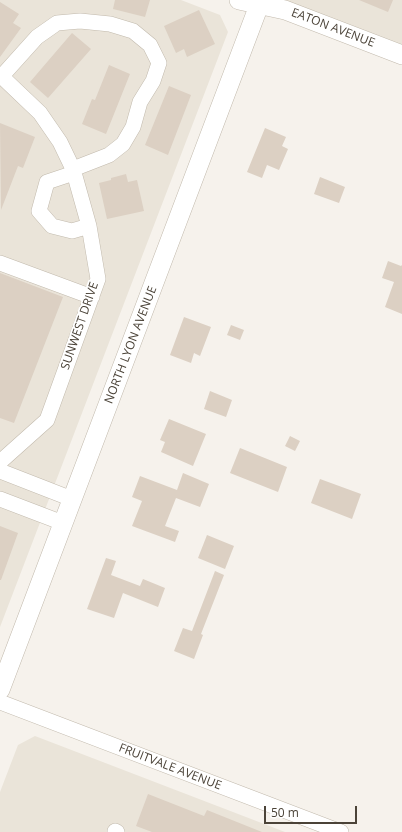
<!DOCTYPE html>
<style>
body{margin:0}
#map{position:relative;width:402px;height:832px;overflow:hidden;background:#f6f2ec;font-family:"Open Sans",sans-serif}
canvas{display:block}
.scale{position:absolute;left:264px;top:806px;width:93px;height:18px;box-sizing:border-box;border:2px solid #4b4338;border-top:0;padding-left:5px;font-size:12px;line-height:14px;white-space:nowrap;color:#4b4338;-webkit-text-stroke:3px #fff;paint-order:stroke}
</style>
<div id="map">
<canvas width="402" height="832"></canvas>
<div class="scale">50 m</div>
</div>
<script>
const ctx = document.querySelector('canvas').getContext('2d');
ctx.lineJoin = 'round';
function fill(path, color) { ctx.fillStyle = color; ctx.fill(path, 'evenodd'); }
const shape = rows => new Path2D(rows.map(r => 'M' + r).join(''));
function strokePath(path, color, width, dash) { ctx.strokeStyle = color; ctx.lineWidth = width; ctx.lineCap = dash ? 'butt' : 'round'; ctx.setLineDash(dash || []); ctx.stroke(path); }
function label(font, color, halo, rows, align = 'center') {
  ctx.font = font + ' "Open Sans",sans-serif'; ctx.lineWidth = 3.5; ctx.setLineDash([]); ctx.textBaseline = 'middle'; ctx.strokeStyle = halo; ctx.fillStyle = color; for (const [text, x, y, turn = 0] of rows) {
    ctx.save(); ctx.translate(x, y); ctx.rotate((+turn || 0) * Math.PI / 180); ctx.textAlign = isNaN(turn) ? turn : align; if (halo) ctx.strokeText(text, 0, 0); ctx.fillText(text, 0, 0); ctx.restore();
  }
}
const residential = shape([
 [0,0,181,0,220,15,228,32,0,627],
 [284,0,402,0,402,45],
 [35,736,285,832,0,832,0,792,18,745]
]);
const building = shape([
 [115,0,150,0,145,17,113,9],
 [359,0,393,0,388,12],
 [0,2,19,14,13,23,21,28,0,57],
 [199,10,215,44,187,57,184,49,176,53,164,26],
 [72,33,91,49,48,98,30,82],
 [109,65,130,74,106,134,82,124,92,99,95,100],
 [169,86,191,95,168,155,145,145],
 [0,123,35,137,23,168,18,166,1,210],
 [265,128,286,137,282,146,288,149,279,170,267,165,262,178,247,172],
 [126,174,128,182,137,180,144,211,107,219,99,183,111,180,111,178],
 [320,177,345,187,339,203,314,194],
 [388,261,401,266,402,265,402,314,385,307,394,282,382,278],
 [0,273,63,297,14,423,0,418],
 [184,317,211,327,200,356,194,353,191,363,170,355],
 [231,325,244,330,240,340,227,335],
 [210,391,232,400,226,417,204,409],
 [169,419,206,434,193,466,161,452,165,442,160,440],
 [290,436,300,441,295,451,285,446],
 [240,448,287,467,278,492,230,473],
 [183,473,209,484,200,507,176,498,165,526,179,531,175,542,132,526,142,501,132,497,140,476,177,490],
 [320,479,361,494,352,519,311,503],
 [0,526,18,533,1,580,0,580],
 [207,535,234,546,225,569,198,558],
 [106,558,116,561,111,575,140,586,143,579,165,588,158,607,123,593,114,618,87,609],
 [215,571,224,575,201,634,203,635,194,659,174,651,183,628,192,631],
 [148,794,204,816,207,810,262,832,152,832,136,826]
]);
const minor = shape([
 [0,75,40,113,60,142,73,169,89,226,98,279,47,420,0,462],
 [1,77,37,37,57,23,80,21,110,24,133,31,150,45,159,63,153,81,140,102,133,127,123,144,109,155,73,169],
 [74,173,47,182,39,211,52,226,72,231,89,226],
 [0,263,92,297],
 [0,471,72,499],
 [0,499,63,523],
 [0,702,341,832],
 [115,831,117,832]
]);
const tertiary = shape([
 [239,0,285,10,402,55],
 [0,690,261,0]
]);
const streetNames = [
 ["EATON AVENUE",333,28,21],
 ["SUNWEST DRIVE",80,326,-71],
 ["NORTH LYON AVENUE",131,345,-69],
 ["FRUITVALE AVENUE",170,767,21]
];
fill(residential, '#eae4d9');
fill(building, '#dcd0c3');
strokePath(minor, '#c2baad', 16);
strokePath(tertiary, '#c2baad', 20);
strokePath(minor, '#fff', 15);
strokePath(tertiary, '#fff', 19);
label('12px', '#4b4338', '#fff', streetNames);
</script>
